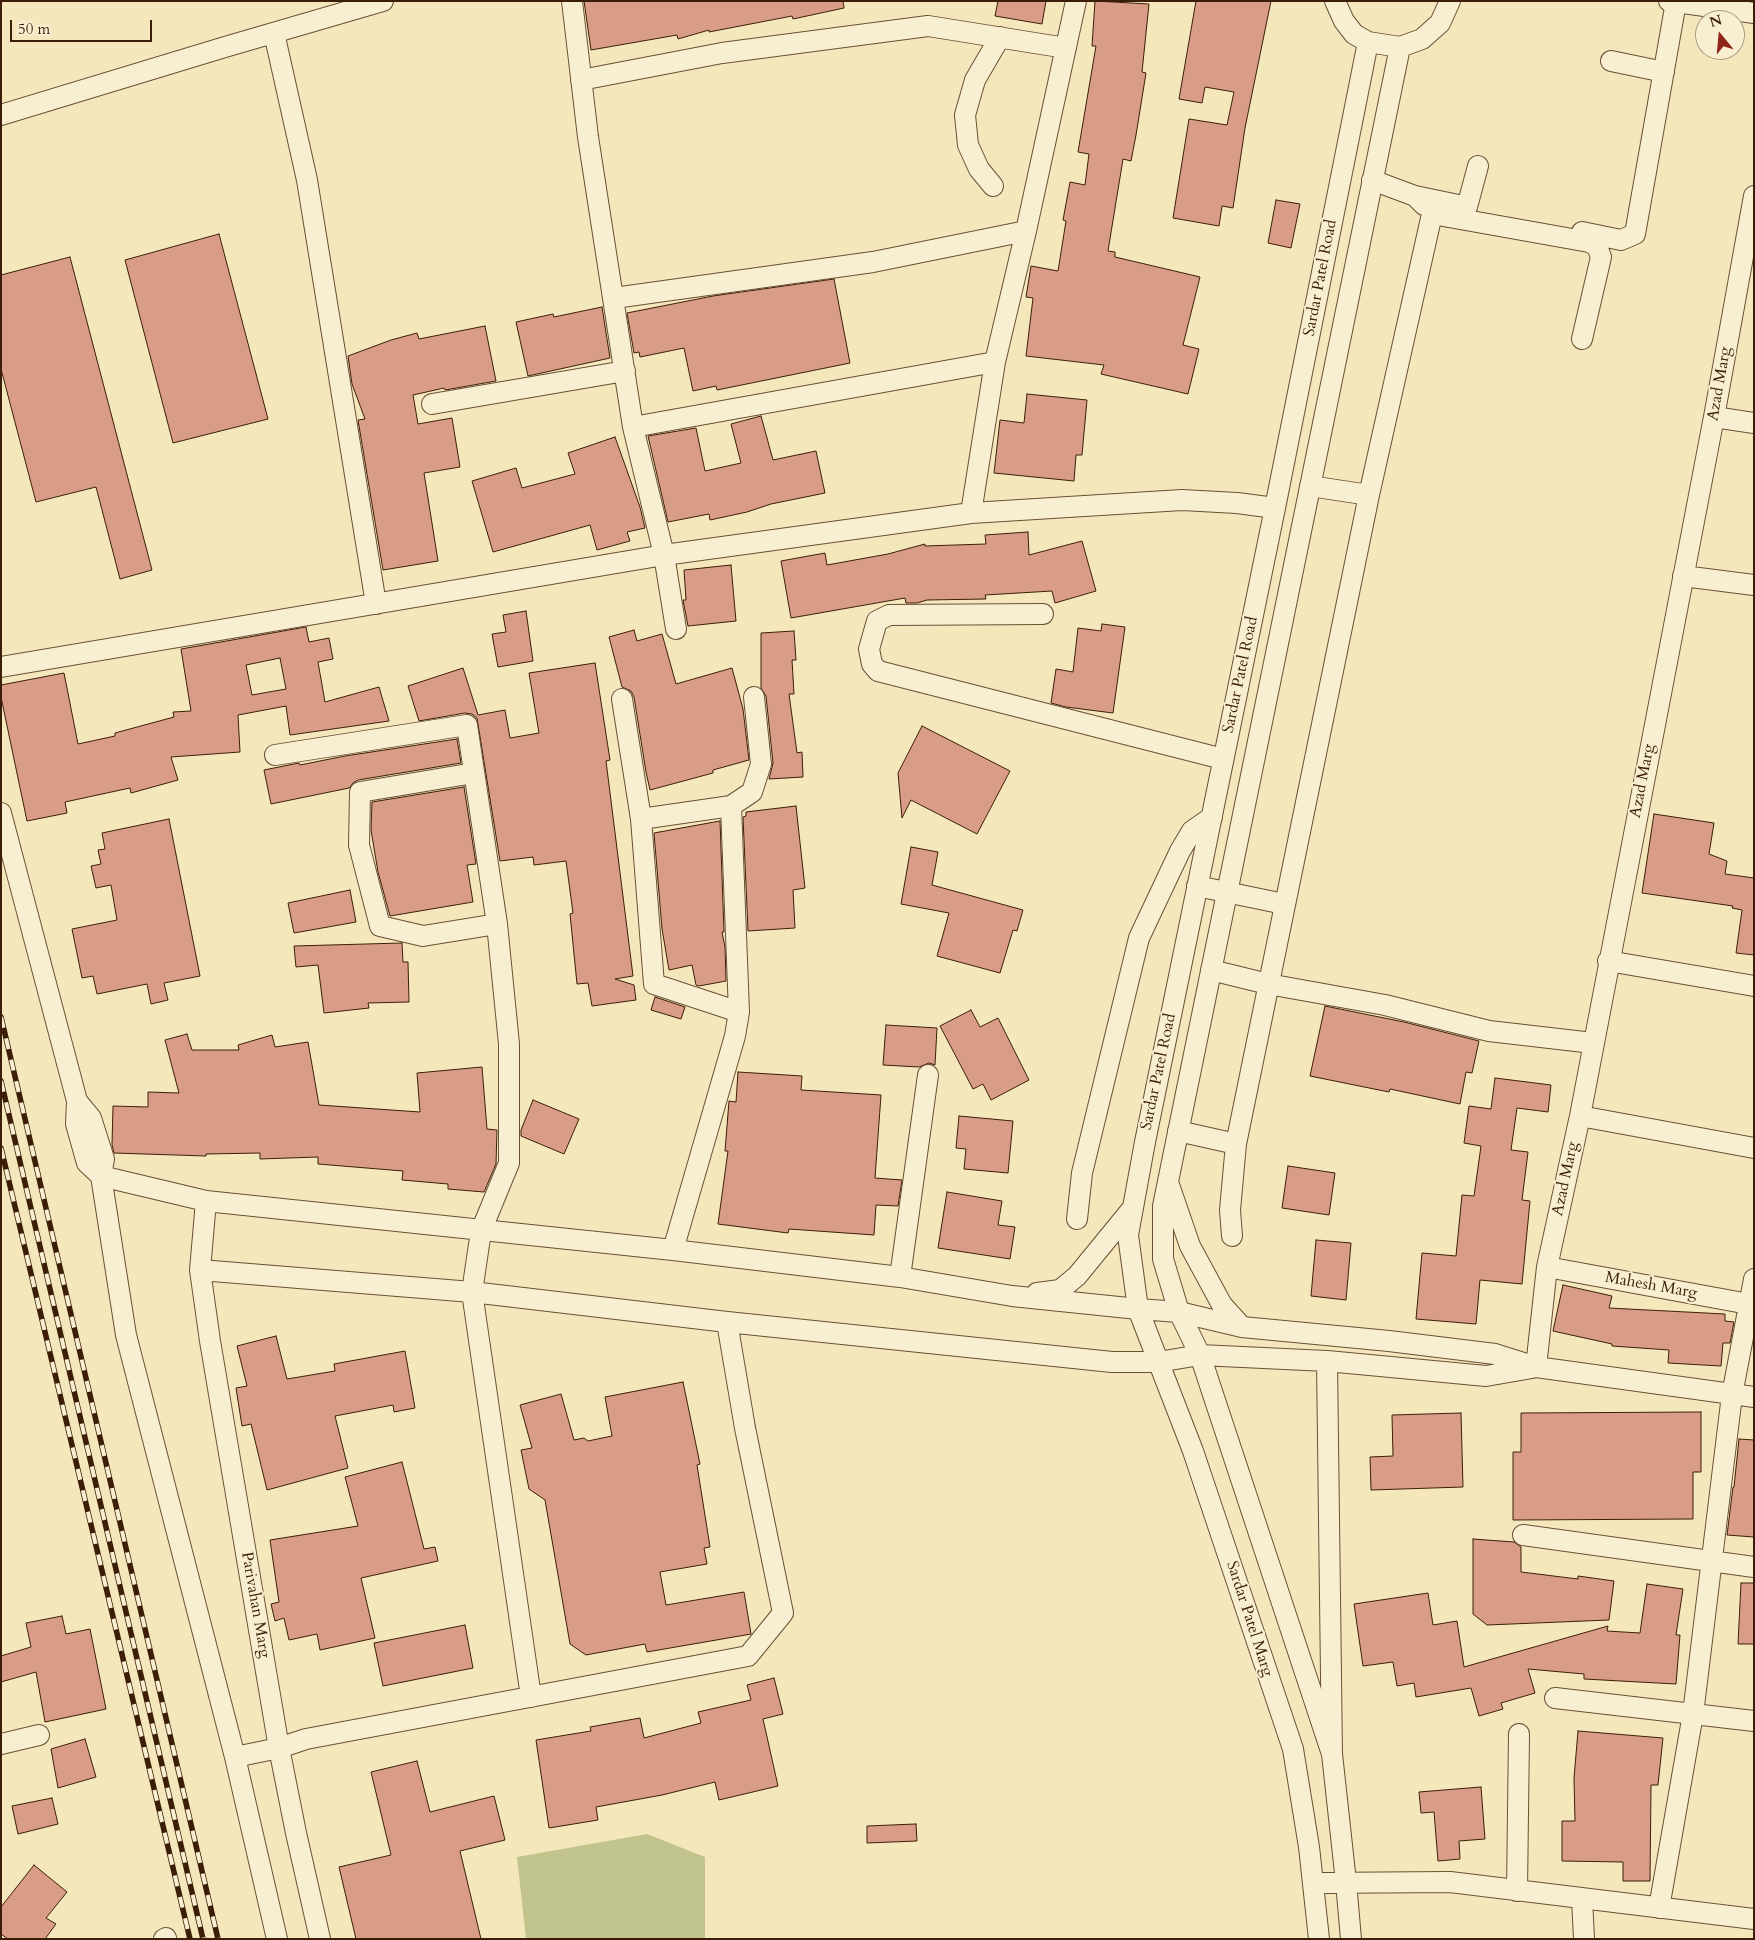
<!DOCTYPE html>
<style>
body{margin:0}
#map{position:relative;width:1755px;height:1940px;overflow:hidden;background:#f4e7bb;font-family:Cardo,serif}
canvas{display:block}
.frame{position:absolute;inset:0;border:2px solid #3c1e08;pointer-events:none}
.north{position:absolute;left:1695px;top:10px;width:50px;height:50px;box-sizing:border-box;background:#f8efd3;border:1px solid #ad9b82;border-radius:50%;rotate:343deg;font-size:14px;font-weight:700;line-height:20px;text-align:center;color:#3c1e08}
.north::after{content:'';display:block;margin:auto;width:18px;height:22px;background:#8f2418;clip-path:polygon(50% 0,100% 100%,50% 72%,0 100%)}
.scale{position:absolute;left:10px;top:20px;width:142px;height:22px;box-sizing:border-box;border:2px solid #3c1e08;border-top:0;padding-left:6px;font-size:15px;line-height:18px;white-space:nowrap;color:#3c1e08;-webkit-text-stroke:4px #f8efd3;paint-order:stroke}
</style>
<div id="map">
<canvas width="1755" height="1940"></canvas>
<div class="frame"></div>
<div class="north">N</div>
<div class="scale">50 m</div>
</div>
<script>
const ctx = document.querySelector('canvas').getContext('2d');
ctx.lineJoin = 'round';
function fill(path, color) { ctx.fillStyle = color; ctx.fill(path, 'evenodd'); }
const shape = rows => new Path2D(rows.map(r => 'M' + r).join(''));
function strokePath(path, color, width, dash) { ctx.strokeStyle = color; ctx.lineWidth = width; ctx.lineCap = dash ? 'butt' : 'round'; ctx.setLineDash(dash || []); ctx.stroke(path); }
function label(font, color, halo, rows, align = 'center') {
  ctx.font = font + ' Cardo,serif'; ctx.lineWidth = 4; ctx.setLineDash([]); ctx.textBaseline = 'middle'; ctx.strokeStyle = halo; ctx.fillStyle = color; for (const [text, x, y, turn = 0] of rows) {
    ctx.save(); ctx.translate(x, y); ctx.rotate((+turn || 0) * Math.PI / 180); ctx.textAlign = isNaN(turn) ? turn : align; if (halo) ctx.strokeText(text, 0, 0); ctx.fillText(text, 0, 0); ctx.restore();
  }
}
const green = shape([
 [647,1834,705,1857,705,1939,526,1939,517,1857]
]);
const building = shape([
 [584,1,843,1,844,8,793,19,792,16,709,32,709,30,678,39,677,35,591,50,584,1],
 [998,1,1046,1,1042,24,995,16,998,1],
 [1095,1,1149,4,1142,72,1146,73,1136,135,1131,161,1123,159,1108,251,1115,252,1115,257,1200,277,1183,345,1199,349,1188,394,1101,374,1104,365,1026,356,1033,298,1026,297,1031,266,1058,271,1066,221,1063,220,1070,182,1085,185,1089,154,1078,152,1096,46,1092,46,1095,1],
 [1196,1,1271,1,1245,128,1233,208,1222,206,1219,226,1173,218,1189,119,1227,125,1234,92,1205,87,1202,103,1179,99,1196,1],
 [1276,200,1300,204,1291,248,1268,243,1276,200],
 [219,234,268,419,173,443,125,260,219,234],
 [70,257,152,570,120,579,96,487,36,502,1,369,1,275,70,257],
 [834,279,850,363,717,390,716,386,693,391,684,348,640,357,639,352,634,353,627,313,713,296,834,279],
 [602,307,610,358,528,376,516,322,553,314,554,317,602,307],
 [485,326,496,381,445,390,444,388,413,395,418,424,452,418,460,467,424,473,438,561,383,570,358,420,365,419,352,384,348,356,391,340,417,333,419,339,485,326],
 [1027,394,1087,400,1082,455,1076,455,1074,481,994,473,1000,420,1024,423,1027,394],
 [761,416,773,460,816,451,825,493,771,504,747,512,710,520,709,514,668,522,648,436,696,428,705,471,741,463,731,424,761,416],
 [615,437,640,507,645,528,627,532,630,541,597,550,590,525,493,552,472,481,516,468,522,488,575,474,568,453,615,437],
 [1028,532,1029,555,1082,541,1096,591,1055,603,1052,591,985,595,986,599,927,600,917,603,906,603,905,598,791,618,781,561,825,553,827,565,888,554,925,544,925,546,986,544,985,535,1028,532],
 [731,565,736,621,688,626,683,600,686,600,684,570,731,565],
 [526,611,533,661,498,667,492,634,506,632,503,615,526,611],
 [1102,624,1125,627,1113,713,1066,707,1051,703,1056,669,1073,672,1078,628,1101,631,1102,624],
 [306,627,309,642,329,638,333,659,318,662,325,702,379,687,389,721,290,735,286,706,238,715,240,752,171,757,178,780,131,793,130,788,65,802,67,813,27,821,1,697,1,685,64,673,78,744,115,736,115,733,174,717,173,712,191,711,181,649,306,627],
 [280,658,286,689,252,695,246,665,280,658],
 [634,630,637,641,662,634,676,684,732,668,743,709,749,760,713,770,713,773,650,790,646,772,634,697,631,691,622,687,609,637,634,630],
 [794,631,796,660,792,660,794,694,789,694,797,753,802,752,803,777,769,779,773,763,766,696,761,688,761,633,794,631],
 [595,663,610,760,606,761,633,976,615,979,634,985,636,1000,592,1006,588,983,577,984,570,914,573,913,566,861,534,865,533,857,500,861,477,718,472,714,465,713,419,721,408,686,463,668,478,715,505,710,510,738,539,733,529,673,595,663],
 [922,726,1010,771,977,834,911,800,902,818,898,773,922,726],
 [457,739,461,763,358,780,353,783,349,788,271,804,264,770,299,763,300,765,345,756,457,739],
 [464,787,476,864,467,865,473,902,390,916,378,872,371,830,372,802,464,787],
 [796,806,805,888,793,890,795,928,748,931,743,817,746,816,746,812,796,806],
 [1654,814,1714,823,1709,854,1727,861,1725,874,1754,878,1754,955,1736,953,1742,910,1732,908,1733,906,1642,893,1654,814],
 [169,819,200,976,164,983,168,1000,151,1004,147,984,97,994,93,976,82,978,72,929,117,920,111,885,96,888,91,866,101,864,98,850,105,849,102,833,169,819],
 [720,821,724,932,722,932,725,947,726,981,699,986,696,985,692,965,669,970,662,929,654,833,720,821],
 [911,847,938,852,932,885,1023,910,1017,931,1013,930,1000,973,937,956,949,913,901,904,911,847],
 [350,890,356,922,294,933,288,903,350,890],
 [402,943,403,962,408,962,409,1002,368,1003,369,1008,324,1013,318,965,296,967,294,946,402,943],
 [655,997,685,1007,681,1019,651,1010,655,997],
 [1325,1006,1404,1022,1479,1041,1472,1073,1466,1072,1460,1104,1390,1089,1389,1092,1310,1076,1325,1006],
 [971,1010,980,1027,998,1018,1029,1080,991,1100,983,1084,973,1089,940,1026,971,1010],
 [886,1025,937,1028,935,1065,929,1063,919,1067,883,1065,886,1025],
 [187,1034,192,1050,239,1050,238,1045,272,1035,275,1047,308,1042,319,1105,420,1112,417,1073,482,1067,487,1129,497,1130,496,1164,484,1192,448,1189,448,1184,402,1180,403,1171,318,1164,318,1157,260,1159,260,1153,206,1154,206,1156,114,1153,112,1145,113,1106,148,1107,148,1092,179,1093,165,1040,187,1034],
 [738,1072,802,1076,801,1090,881,1095,875,1178,902,1180,898,1206,876,1205,874,1235,789,1229,788,1233,718,1224,728,1151,725,1151,729,1101,736,1102,738,1072],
 [1495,1078,1551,1085,1548,1112,1517,1108,1511,1150,1528,1152,1522,1200,1530,1201,1522,1284,1480,1280,1476,1324,1416,1319,1422,1253,1456,1256,1462,1195,1474,1196,1481,1146,1464,1143,1469,1106,1491,1109,1495,1078],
 [533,1100,579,1119,564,1154,521,1136,521,1130,533,1100],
 [959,1116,1013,1121,1008,1173,964,1169,966,1149,956,1148,959,1116],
 [1288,1166,1335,1173,1329,1215,1282,1208,1288,1166],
 [947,1192,1002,1201,998,1225,1015,1227,1010,1259,938,1248,947,1192],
 [1316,1240,1351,1243,1346,1300,1311,1296,1316,1240],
 [1563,1285,1612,1296,1609,1308,1725,1314,1725,1321,1734,1322,1730,1343,1723,1343,1721,1366,1668,1363,1669,1350,1612,1346,1612,1344,1553,1331,1563,1285],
 [276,1336,287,1379,335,1371,334,1364,405,1351,415,1408,394,1412,393,1405,335,1416,348,1468,267,1490,251,1424,242,1426,236,1388,247,1386,237,1346,276,1336],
 [683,1382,700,1464,697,1465,710,1547,704,1548,707,1564,660,1572,666,1605,744,1592,751,1634,647,1652,645,1644,586,1655,570,1644,545,1500,529,1489,521,1450,532,1448,520,1405,561,1394,574,1440,584,1438,588,1441,612,1436,605,1397,683,1382],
 [1701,1412,1701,1472,1693,1472,1693,1519,1513,1520,1513,1452,1521,1452,1521,1413,1701,1412],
 [1461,1413,1463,1487,1371,1490,1370,1457,1393,1456,1392,1415,1461,1413],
 [1739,1439,1754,1440,1754,1537,1727,1535,1733,1487,1734,1487,1739,1439],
 [402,1462,424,1549,435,1547,438,1561,361,1578,375,1638,320,1650,317,1634,289,1640,284,1618,275,1621,271,1604,279,1602,270,1540,358,1526,345,1477,402,1462],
 [1473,1539,1514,1542,1521,1547,1521,1572,1578,1579,1578,1576,1614,1581,1609,1620,1487,1625,1473,1614,1473,1539],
 [1741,1583,1754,1583,1754,1644,1738,1644,1741,1583],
 [1647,1584,1683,1589,1676,1635,1680,1635,1676,1684,1584,1679,1584,1674,1528,1669,1535,1693,1501,1703,1503,1709,1479,1716,1471,1688,1416,1697,1414,1683,1397,1686,1393,1662,1363,1666,1354,1604,1428,1593,1433,1625,1457,1621,1464,1667,1608,1626,1607,1631,1640,1633,1647,1584],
 [62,1616,66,1634,90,1629,106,1709,45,1722,36,1672,1,1682,1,1656,31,1647,26,1623,62,1616],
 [465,1625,473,1668,383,1686,374,1643,465,1625],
 [774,1678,783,1714,763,1719,778,1786,719,1800,715,1782,662,1795,596,1807,598,1820,549,1828,536,1740,591,1731,590,1727,640,1718,644,1738,701,1723,698,1712,751,1700,747,1685,774,1678],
 [1578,1731,1663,1738,1658,1785,1651,1785,1650,1881,1623,1881,1623,1862,1562,1861,1562,1821,1575,1821,1574,1778,1578,1731],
 [85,1739,96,1777,58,1788,51,1749,85,1739],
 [417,1761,430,1812,494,1796,505,1840,460,1851,481,1939,356,1939,339,1867,391,1855,371,1772,417,1761],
 [1481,1787,1485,1839,1459,1841,1460,1859,1438,1861,1434,1812,1421,1813,1419,1792,1481,1787],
 [52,1798,58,1824,18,1834,12,1806,52,1798],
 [916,1824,917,1841,867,1843,867,1826,916,1824],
 [34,1865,67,1892,46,1918,56,1924,45,1939,8,1939,1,1934,1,1907,34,1865]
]);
const minor = shape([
 [572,1,588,137,633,427,664,555,676,629],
 [1335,1,1344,21,1354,34,1368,42,1400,47,1422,39,1440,23,1450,1],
 [1669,1,1754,13],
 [274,33,307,180,376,604],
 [1611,61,1664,72],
 [581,80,722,53,928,26,1066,48],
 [1,115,225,47,383,1],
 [1372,180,1415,196,1424,205],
 [993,186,979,169,968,145,965,115,975,80,1000,37],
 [1415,196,1463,206],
 [1467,207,1478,166],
 [1582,232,1621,240,1635,234,1676,2],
 [614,298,873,262,1026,231],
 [432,404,625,371],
 [1714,417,1754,423],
 [633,427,995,362],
 [1310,486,1369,495],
 [971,513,995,362,1026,231,1076,1],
 [1683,576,1754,585],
 [1043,614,889,615,877,621,869,649,872,664,878,671,1223,759],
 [1,667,664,555,971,513,1182,500,1237,503,1275,508],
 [622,699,641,819,654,984,739,1012],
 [275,755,467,725,497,924,509,1044,509,1163,481,1231,472,1292,531,1697],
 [474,773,360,792,359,845,380,926,423,936,497,924],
 [731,806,752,792,761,764,754,697],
 [1,813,77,1101,76,1124,87,1163,101,1176,206,1201,673,1250,900,1277,1012,1296,1138,1309,1179,1312,1242,1327,1389,1341,1495,1354,1536,1367,1754,1397],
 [641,819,731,806,739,1012,735,1036,673,1250],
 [1197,886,1284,904],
 [1608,961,1754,986],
 [1211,970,1268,984,1385,1005,1489,1031,1593,1043],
 [77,1101,91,1118,104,1159,101,1176,126,1335,235,1757,277,1939],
 [1580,1116,1754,1148],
 [1178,1131,1236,1144],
 [1168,1182,1190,1246,1222,1305,1242,1327],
 [206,1201,200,1270,210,1341,279,1748,296,1833,320,1939],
 [1077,1219,1082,1173,1139,938,1180,851,1192,831,1212,817],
 [1232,1236,1230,1210,1236,1144,1369,495,1432,214,1589,242,1597,246,1601,257,1582,339],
 [1547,1267,1754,1305],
 [200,1270,472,1292,727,1322,1112,1362,1158,1362,1200,1355,1327,1361,1486,1376,1532,1368],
 [900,1277,928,1075],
 [1037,1293,1060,1290,1077,1276,1131,1210],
 [1327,1361,1332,1754,1346,1882,1351,1939],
 [1536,1367,1547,1267,1580,1116,1714,417,1754,196],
 [1523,1535,1754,1567],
 [1555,1698,1754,1721],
 [1,1744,39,1735],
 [1332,1754,1200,1355,1179,1312,1163,1259,1163,1206,1400,47],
 [235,1757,279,1748,306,1739,748,1656,783,1613,745,1428,727,1322],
 [1313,1883,1450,1882,1754,1919],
 [1517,1891,1519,1734],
 [1582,1898,1584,1939],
 [1659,1908,1693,1714,1732,1395,1754,1279],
 [164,1939,166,1938],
 [1319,1939,1309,1847,1293,1749,1193,1451,1138,1309,1128,1235,1145,1142,1275,508,1368,42]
]);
const rail = shape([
 [1,1017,218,1939],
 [1,1081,203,1939],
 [1,1148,190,1939]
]);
const streetNames = [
 ["Sardar Patel Road",1321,278,-79],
 ["Azad Marg",1720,384,-80],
 ["Sardar Patel Road",1241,675,-78],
 ["Azad Marg",1643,781,-79],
 ["Sardar Patel Road",1159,1072,-78],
 ["Azad Marg",1566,1179,-78],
 ["Mahesh Marg",1651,1286,10],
 ["Parivahan Marg",255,1605,80],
 ["Sardar Patel Marg",1249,1619,72]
];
fill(green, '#c1c48c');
fill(building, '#d99c87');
strokePath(building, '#3c1e08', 1);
strokePath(minor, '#6a5035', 22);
strokePath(minor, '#f8efd3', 20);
strokePath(rail, '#3c1e08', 5.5);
strokePath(rail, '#f8efd3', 4, [11]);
label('16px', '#3c1e08', '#f8efd3', streetNames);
</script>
